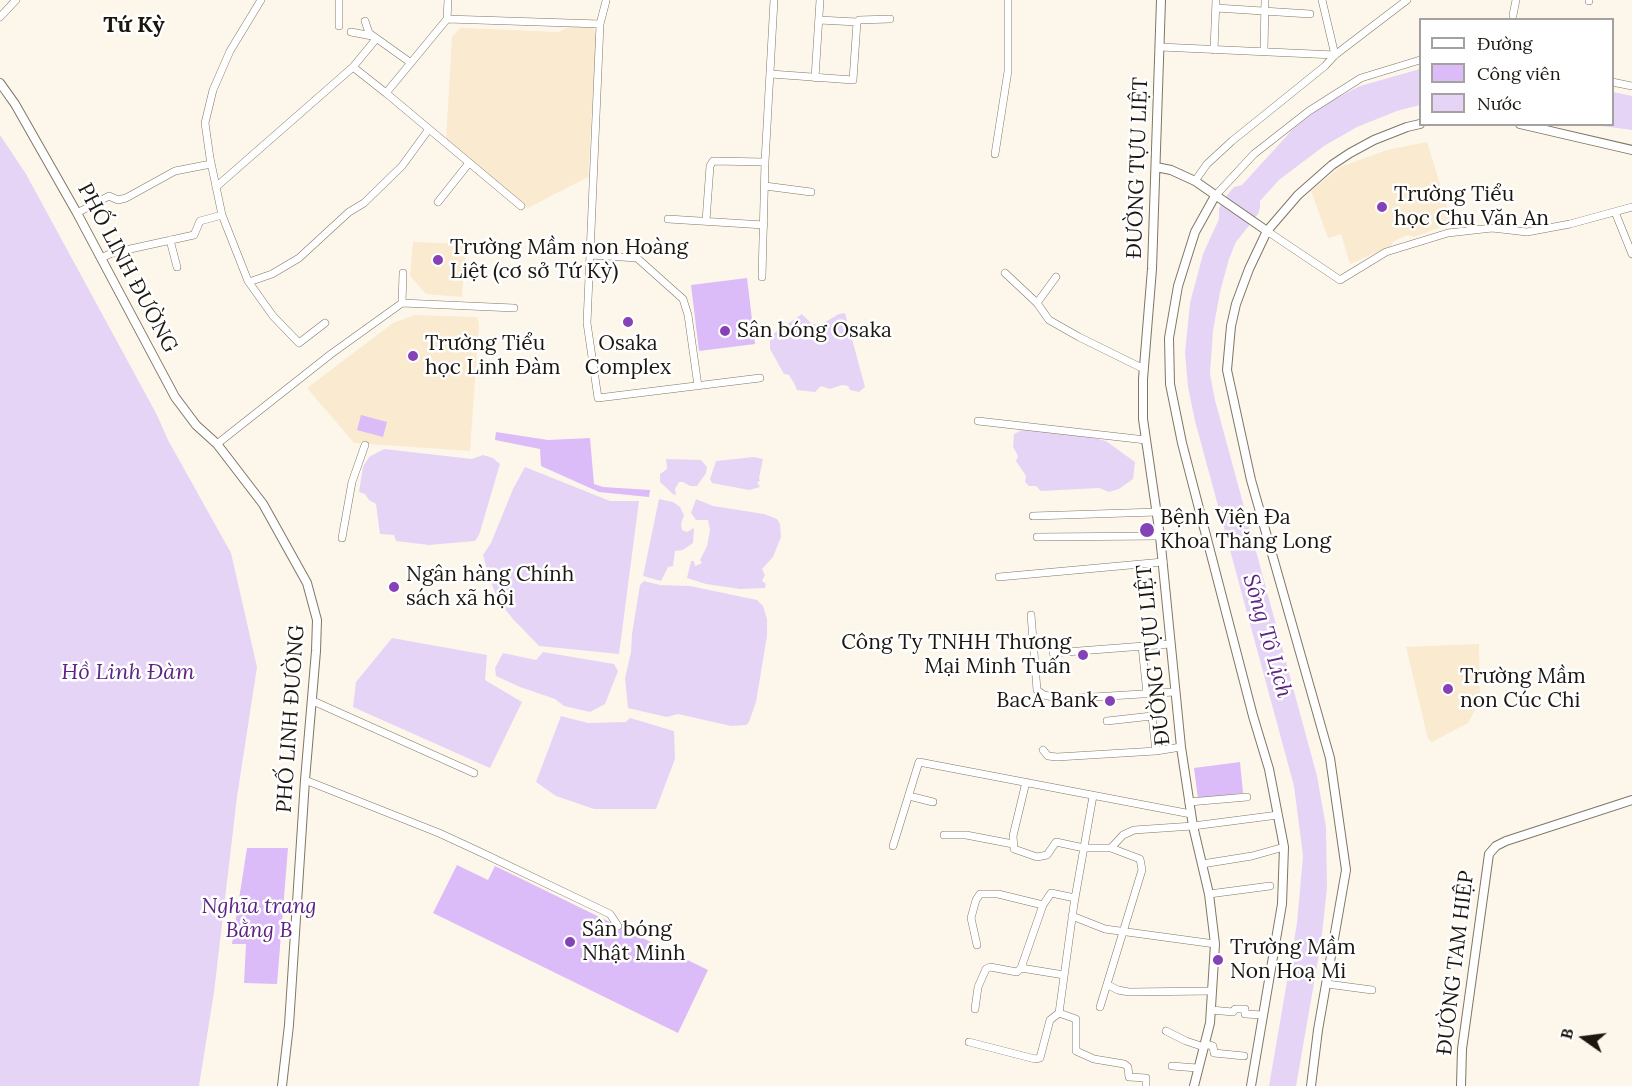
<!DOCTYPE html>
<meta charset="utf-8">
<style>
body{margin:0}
#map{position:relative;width:1632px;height:1086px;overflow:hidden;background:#fdf7eb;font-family:Lora,serif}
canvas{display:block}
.legend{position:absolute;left:1419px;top:18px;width:195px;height:108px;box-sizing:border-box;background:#fff;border:2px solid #a4a29f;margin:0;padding:8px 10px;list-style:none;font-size:18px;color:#1b1710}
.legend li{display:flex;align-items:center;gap:12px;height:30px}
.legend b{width:30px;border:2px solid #a4a29f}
.north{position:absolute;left:1554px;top:1008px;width:60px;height:60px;-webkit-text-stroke:4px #fff;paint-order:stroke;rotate:284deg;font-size:16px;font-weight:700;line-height:24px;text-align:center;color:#1b1710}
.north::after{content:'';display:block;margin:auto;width:21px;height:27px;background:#1b1710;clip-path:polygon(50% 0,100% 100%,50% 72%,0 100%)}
</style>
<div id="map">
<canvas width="1632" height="1086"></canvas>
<ul class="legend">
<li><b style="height:8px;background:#fff"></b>Đường</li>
<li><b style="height:16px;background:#dbbbf8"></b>Công viên</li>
<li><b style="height:16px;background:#e6d4f7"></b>Nước</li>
</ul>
<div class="north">B</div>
</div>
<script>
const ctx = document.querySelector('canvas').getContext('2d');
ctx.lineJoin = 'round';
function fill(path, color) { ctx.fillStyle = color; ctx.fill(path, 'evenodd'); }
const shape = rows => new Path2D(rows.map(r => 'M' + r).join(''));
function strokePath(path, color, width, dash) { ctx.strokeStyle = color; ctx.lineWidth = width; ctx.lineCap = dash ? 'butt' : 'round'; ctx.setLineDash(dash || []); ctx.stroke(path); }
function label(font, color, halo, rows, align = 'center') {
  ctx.font = font + ' Lora,serif'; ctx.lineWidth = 5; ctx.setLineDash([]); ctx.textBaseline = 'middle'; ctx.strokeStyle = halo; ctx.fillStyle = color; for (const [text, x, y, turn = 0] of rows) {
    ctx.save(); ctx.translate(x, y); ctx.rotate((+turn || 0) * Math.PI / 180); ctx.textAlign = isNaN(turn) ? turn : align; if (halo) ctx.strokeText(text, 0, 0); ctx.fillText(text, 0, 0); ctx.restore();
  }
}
const built = shape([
 [570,26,593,28,596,36,588,177,528,208,446,140,452,37,460,28,559,32],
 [1427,142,1452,223,1414,237,1408,235,1394,241,1391,246,1350,264,1341,234,1328,238,1311,191,1340,167,1387,150],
 [413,242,466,244,462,297,426,294,410,276],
 [415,315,477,317,479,324,470,451,354,443,307,388,393,323],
 [1479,644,1480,701,1468,723,1432,742,1428,739,1406,647]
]);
const green = shape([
 [747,278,755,344,699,351,691,285],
 [361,415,387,422,383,437,357,430],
 [496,432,548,440,590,438,594,484,603,487,650,490,649,497,599,492,541,466,540,449,495,440],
 [1240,762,1243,793,1198,799,1194,768],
 [247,848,288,848,277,984,244,983,246,944,232,944],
 [457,865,488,880,495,866,708,970,678,1033,433,913]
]);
const water = shape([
 [1420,69,1420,105,1397,111,1357,127,1324,146,1279,180,1260,201,1260,208,1258,214,1236,242,1229,259,1220,292,1213,331,1210,374,1215,400,1317,776,1326,827,1327,888,1321,943,1296,1086,1269,1086,1297,923,1303,856,1294,786,1195,421,1188,387,1185,352,1190,303,1203,254,1219,219,1219,209,1222,201,1234,187,1242,185,1293,129,1325,104,1360,86],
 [1613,92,1632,96,1632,130,1594,125,1612,124],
 [0,135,26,174,157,415,168,440,231,553,257,667,237,797,214,992,199,1086,0,1086],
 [845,313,865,387,859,392,850,390,848,386,842,385,830,389,821,386,815,392,797,390,794,383,789,375,784,374,770,349,770,341,773,334,802,314,812,324,820,325,839,314],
 [1022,430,1077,434,1106,441,1135,462,1133,479,1119,489,1109,492,1099,488,1041,491,1036,486,1029,486,1025,482,1026,476,1016,461,1018,456,1013,447,1014,434],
 [384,449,472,459,483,455,493,458,500,464,479,535,475,541,429,545,396,541,394,535,380,534,376,504,369,500,365,494,359,492,363,467,369,457],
 [754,457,763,459,759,478,760,481,757,482,760,487,749,490,712,483,710,479,716,461],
 [666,459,701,460,707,467,706,473,697,486,690,486,683,482,679,482,675,489,676,495,673,494,660,482,660,474,667,469],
 [525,467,610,501,639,501,619,654,539,646,512,618,498,600,489,577,483,555,491,543,513,489],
 [659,499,673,502,680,507,684,515,681,524,682,530,687,532,694,528,693,543,683,550,675,551,673,566,668,567,661,581,643,576],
 [696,499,713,506,764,514,777,519,780,524,781,537,773,557,762,569,765,575,762,581,766,584,765,588,740,589,706,584,687,578,691,561,694,561,695,566,702,563,700,560,707,546,710,530,708,520,696,520,691,513],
 [644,581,660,585,690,586,757,600,763,606,767,619,767,636,756,702,749,722,746,725,731,726,678,714,667,717,628,708,625,678,631,652,632,634,640,585],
 [392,638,487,655,485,680,522,702,490,768,353,707,356,682],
 [543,652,614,664,618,671,605,704,590,712,564,706,555,699,520,687,496,676,495,668,503,653,536,660],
 [561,716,588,723,626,722,630,718,674,731,675,759,656,809,594,809,556,796,536,782]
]);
const minor = shape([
 [261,0,230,51,213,90,205,123,210,158,222,215,248,281,273,316,299,343,325,323],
 [606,1,600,24,587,323,598,398,760,378],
 [1589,1,1589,0],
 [1216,8,1310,14],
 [1513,15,1516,0],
 [0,17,16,0],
 [447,19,600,24],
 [819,20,857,22,859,20,890,19],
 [365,21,369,33,411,63],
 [339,26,339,0],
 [351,32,372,36],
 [1160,47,1335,55,1322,0],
 [1214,50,1216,0],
 [1264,51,1265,0],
 [353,67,386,93,447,19,448,0],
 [771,74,853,80,857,22],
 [815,78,820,0],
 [1612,82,1632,86],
 [386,93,521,206],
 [995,154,1008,71,1008,0],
 [1195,181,1207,164,1232,141,1325,66,1335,55,1407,0],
 [765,186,811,192],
 [216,187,353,67,376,39],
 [1215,196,1254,154,1309,111,1361,78,1420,60],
 [438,202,469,163],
 [1615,212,1632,254],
 [77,213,109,196,118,200,126,198,175,171,211,164],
 [668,219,764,225],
 [706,221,710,166,713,161,765,162],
 [1267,231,1340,280,1386,252,1448,233,1492,228,1527,232,1570,224,1632,207],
 [170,240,177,267],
 [591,255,637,258,683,299,688,315,698,386],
 [101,258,112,253,194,235,200,221,222,215],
 [1005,273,1037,303,1049,320,1079,337,1144,369],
 [762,277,765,162,774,0],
 [249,282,272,274,299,258,349,212,364,203,402,166,429,129],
 [402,303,403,273],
 [1037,303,1056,277],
 [978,421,1146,440],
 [217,444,331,354,402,303,514,308],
 [1033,516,1157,512],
 [1037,537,1160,536],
 [342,538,352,482,365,445],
 [999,577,1163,562],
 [1031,615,1037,690,1044,695,1061,699,1174,692],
 [1142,646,1147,694],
 [1053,653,1170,644],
 [313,701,474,773],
 [1107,721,1152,716,1156,751],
 [1043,750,1048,756,1057,757,1156,751,1181,747],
 [305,780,439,833,478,851,610,914,618,926],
 [1026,782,1013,836,1014,849,1037,857,1047,855,1056,842,1084,848,1111,848,1123,835,1134,830,1193,826,1278,815],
 [909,796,933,802],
 [1189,802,1247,797],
 [944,835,966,835,1013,844],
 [893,846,919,762,1191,814],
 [1202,864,1252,856,1284,847],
 [1209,894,1270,886],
 [1072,916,1105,929,1215,944],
 [977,945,971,918,976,900,980,894,998,894,1043,905],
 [1021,968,1043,905,1051,893,1075,898],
 [1327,984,1372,990],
 [1108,985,1118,990,1129,992,1212,991],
 [1100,1007,1142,870,1140,859,1111,848],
 [975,1009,978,987,986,969,990,967,1017,972,1021,968,1064,975],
 [1211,1010,1233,1012,1235,1009,1245,1009,1245,1014,1263,1015],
 [1059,1013,1076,1019,1076,1051,1094,1059,1124,1064,1128,1067,1129,1077,1146,1078,1146,1086],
 [1166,1031,1186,1041,1204,1047],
 [969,1042,1035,1059,1040,1058,1050,1020,1059,1013,1074,904,1093,796],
 [1205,1044,1213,1046,1214,1053,1244,1056],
 [1172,1066,1197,1068]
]);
const tertiary = shape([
 [1161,0,1152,269,1143,379,1143,419,1160,536,1181,747,1193,826,1209,894,1215,944,1210,1023,1194,1086],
 [0,83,15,104,77,213,175,397,196,425,217,444,263,504,307,583,317,620,316,651,305,780,289,1025,282,1086],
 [1520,124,1632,150],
 [1156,167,1171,170,1195,181,1267,231],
 [1215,196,1195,232,1178,286,1169,338,1170,384,1182,443,1253,716,1269,769,1284,847,1282,904,1251,1086],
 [1311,1086,1318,1030,1346,870,1330,758,1251,480,1227,370,1231,326,1236,304,1249,269,1267,231,1298,195,1332,165,1350,153,1374,140,1407,127,1420,124],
 [1461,1086,1462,1049,1489,854,1496,846,1506,841,1632,800]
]);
const markers = [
 [1382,207,6,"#8542b6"],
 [438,260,6,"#8542b6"],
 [628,322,6,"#8542b6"],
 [725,331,6,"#8542b6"],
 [413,356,6,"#8542b6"],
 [1147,530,8,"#8542b6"],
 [394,587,6,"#8542b6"],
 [1083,655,6,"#8542b6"],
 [1448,689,6,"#8542b6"],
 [1110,701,6,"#8542b6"],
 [570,942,6,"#8542b6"],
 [1218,960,6,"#8542b6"]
];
const streetNames = [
 ["ĐƯỜNG TỰU LIỆT",1138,168,-88],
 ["PHỐ LINH ĐƯỜNG",127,268,62],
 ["ĐƯỜNG TỰU LIỆT",1154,655,-96],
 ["PHỐ LINH ĐƯỜNG",291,719,-86],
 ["ĐƯỜNG TAM HIỆP",1456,963,-83]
];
const poiNames = [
 ["Trường Tiểu",1394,195],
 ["học Chu Văn An",1394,219],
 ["Trường Mầm non Hoàng",450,248],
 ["Liệt (cơ sở Tứ Kỳ)",450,272],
 ["Sân bóng Osaka",737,331],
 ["Trường Tiểu",425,344],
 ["học Linh Đàm",425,368],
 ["Osaka",628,344,"center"],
 ["Complex",628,368,"center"],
 ["Bệnh Viện Đa",1160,518],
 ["Khoa Thăng Long",1160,542],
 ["Ngân hàng Chính",406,575],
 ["sách xã hội",406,599],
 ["Công Ty TNHH Thương",1071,643,"right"],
 ["Mại Minh Tuấn",1071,667,"right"],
 ["Trường Mầm",1460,677],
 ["non Cúc Chi",1460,701],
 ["BacA Bank",1098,701,"right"],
 ["Sân bóng",582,930],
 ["Nhật Minh",582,954],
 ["Trường Mầm",1230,948],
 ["Non Hoạ Mi",1230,972]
];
const parkNames = [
 ["Nghĩa trang",259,907],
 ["Bằng B",259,931]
];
const neighbourhoodNames = [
 ["Tứ Kỳ",134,26]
];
const waterNames = [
 ["Sông Tô Lịch",1267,636,74],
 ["Hồ Linh Đàm",128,673]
];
fill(built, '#f9ead0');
fill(green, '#dbbbf8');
fill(water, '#e6d4f7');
strokePath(minor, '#807665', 8);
strokePath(tertiary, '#807665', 10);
strokePath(minor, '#fff', 7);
strokePath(tertiary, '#fff', 8);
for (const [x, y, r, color] of markers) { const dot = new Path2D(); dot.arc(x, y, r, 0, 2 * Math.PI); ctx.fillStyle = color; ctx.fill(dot); strokePath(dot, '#fff', 2); }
label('21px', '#1b1710', '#fff', streetNames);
label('21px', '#1b1710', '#fff', poiNames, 'left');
label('italic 21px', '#5c2183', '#fff', parkNames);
label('bold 22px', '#1b1710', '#fff', neighbourhoodNames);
label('italic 22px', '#5e2485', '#fff', waterNames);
</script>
